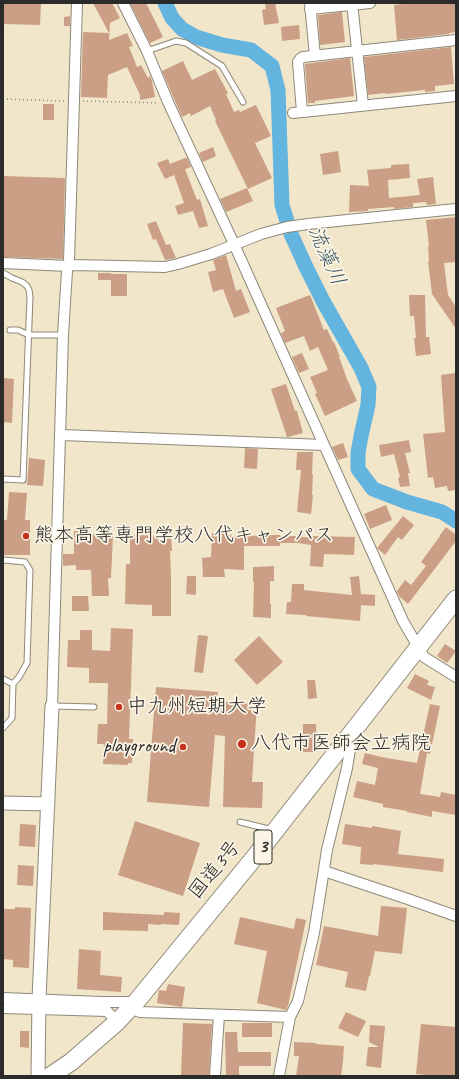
<!DOCTYPE html>
<meta charset="utf-8">
<style>
body{margin:0}
#map{position:relative;width:459px;height:1079px;overflow:hidden;background:#f1e6c9;font-family:Caveat,sans-serif}
canvas{display:block}
.frame{position:absolute;inset:0;border:4px solid #2b2b2b;pointer-events:none}
</style>
<div id="map">
<canvas width="459" height="1079"></canvas>
<div class="frame"></div>
</div>
<script>
const ctx = document.querySelector('canvas').getContext('2d');
ctx.lineJoin = 'round';
const shape = rows => new Path2D(rows.map(r => 'M' + r).join(''));
function strokePath(path, color, width, dash) { ctx.strokeStyle = color; ctx.lineWidth = width; ctx.lineCap = dash ? 'butt' : 'round'; ctx.setLineDash(dash || []); ctx.stroke(path); }
function fill(path, color) { ctx.fillStyle = color; ctx.fill(path, 'evenodd'); }
function label(font, color, halo, rows, align = 'center') {
  ctx.font = font + ' Caveat,"Klee One",sans-serif'; ctx.lineWidth = 3.5; ctx.setLineDash([]); ctx.textBaseline = 'middle'; ctx.strokeStyle = halo; ctx.fillStyle = color; for (const [text, x, y, turn = 0] of rows) {
    ctx.save(); ctx.translate(x, y); ctx.rotate((+turn || 0) * Math.PI / 180); ctx.textAlign = isNaN(turn) ? turn : align; if (halo) ctx.strokeText(text, 0, 0); ctx.fillText(text, 0, 0); ctx.restore();
  }
}
const river = shape([
 [165,3,172,18,182,29,196,37,222,45,251,50,272,66,278,90,282,205,291,234,306,267,323,301,361,368,369,387,368,405,361,436,358,453,358,469,373,489,407,502,442,512,456,521]
]);
const building = shape([
 [3,3,41,3,40,25,3,24],
 [93,3,112,3,120,18,110,23,109,40,127,33,133,46,129,47,137,67,141,65,148,78,150,76,152,81,155,97,140,100,140,95,127,67,108,75,107,98,81,97,83,32,109,33],
 [130,3,146,3,163,37,150,43],
 [271,3,275,3,279,23,264,25,262,10,266,9,265,4],
 [412,3,456,3,456,32,449,33,449,34,397,40,394,5],
 [342,12,345,42,320,45,318,15],
 [70,16,70,26,64,26,64,17],
 [299,25,300,39,282,41,281,27],
 [451,47,454,84,435,86,435,91,425,92,425,90,385,94,385,93,368,95,364,57],
 [350,58,354,96,315,101,315,103,308,103,305,64],
 [183,61,192,80,215,69,228,93,226,94,234,112,239,110,240,112,256,105,271,136,255,143,272,178,248,189,215,121,216,120,210,106,191,116,190,113,182,117,162,71],
 [43,104,54,104,54,120,43,120],
 [213,147,216,156,203,162,199,153],
 [338,151,341,172,323,175,320,154],
 [185,158,187,158,191,167,185,169,197,200,200,199,208,226,199,228,193,211,178,215,175,206,184,203,174,175,165,179,157,163,168,159,170,164],
 [409,164,410,178,388,180,389,198,420,195,417,179,433,177,436,204,427,205,426,202,413,203,413,207,394,209,394,207,368,209,368,211,349,212,350,185,369,186,367,170,391,168,391,165],
 [3,176,65,178,63,259,3,257],
 [247,188,253,201,226,212,220,199],
 [456,217,456,262,444,263,448,295,456,307,456,329,432,294,428,261,429,261,428,246,429,246,426,220],
 [156,221,166,245,170,244,176,258,165,260,156,239,153,240,147,224],
 [226,255,236,291,241,289,250,312,234,318,223,289,213,292,208,272,216,270,213,260],
 [98,273,111,273,111,274,127,274,127,296,111,296,111,280,98,280],
 [310,295,324,330,327,329,333,342,334,342,340,357,339,357,347,379,357,401,325,416,315,394,317,393,310,377,328,370,318,347,310,351,304,336,285,343,281,333,285,331,276,308],
 [409,295,425,295,426,337,429,337,431,354,416,356,414,338,416,338,414,316,410,316],
 [302,353,309,369,299,373,292,357],
 [455,373,456,389,456,490,448,491,447,486,435,488,433,477,428,478,423,434,445,432,441,375],
 [3,378,14,379,12,423,3,422],
 [286,384,295,411,297,411,303,433,288,437,287,437,271,389],
 [409,440,411,452,405,453,410,473,408,473,410,486,400,487,398,478,400,477,394,454,381,457,379,445],
 [343,443,348,457,338,460,332,447],
 [245,448,258,449,257,469,244,468],
 [297,452,313,452,312,474,313,474,312,495,313,495,311,514,297,512,301,470,296,470],
 [29,458,45,460,43,486,27,485],
 [9,492,27,493,25,520,30,520,30,555,3,555,3,520,7,520],
 [386,505,392,520,370,529,364,514],
 [403,516,414,525,402,540,398,537,385,555,377,548],
 [446,527,456,535,456,541,408,604,399,596,397,591,405,580,411,585,426,566,421,562,440,536,440,535],
 [74,531,89,531,89,534,113,535,111,578,108,578,109,596,92,596,91,570,76,570,76,565,63,566,63,554,74,554],
 [212,533,225,533,225,535,265,536,265,535,280,535,280,536,294,536,313,538,313,536,355,537,354,555,324,554,323,567,310,566,311,545,298,543,280,543,280,546,244,546,244,570,224,569,225,577,203,577,202,558,211,557],
 [130,535,171,536,172,551,170,551,171,574,171,616,152,616,152,605,125,604,126,564,130,564],
 [274,566,274,581,270,581,270,604,271,604,271,618,253,617,254,582,253,582,253,567],
 [187,576,196,576,196,595,186,594],
 [359,576,361,594,375,595,375,606,361,605,360,621,306,616,306,615,286,614,287,602,291,602,292,584,304,584,304,590,352,595,350,577],
 [72,596,88,596,89,611,72,611],
 [111,628,133,629,129,739,133,739,132,763,128,763,128,765,103,764,104,744,97,744,98,724,107,724,108,683,89,683,89,668,67,667,68,640,80,640,80,630,92,630,92,650,110,651],
 [198,635,208,636,203,673,194,672],
 [259,636,283,662,257,685,234,660],
 [445,644,456,651,447,663,437,656],
 [415,674,429,681,427,685,435,687,431,700,407,688],
 [307,680,315,680,317,698,308,699],
 [156,687,218,692,217,701,257,704,252,782,263,782,262,808,223,807,225,736,215,735,209,807,147,802],
 [430,704,440,706,430,754,427,753,420,794,440,797,441,792,456,795,456,815,432,811,432,817,407,812,407,811,383,807,383,804,353,797,357,781,375,785,378,768,362,764,365,753,381,757,417,763],
 [303,724,316,724,317,752,303,752],
 [135,821,200,843,183,896,118,875],
 [20,824,36,825,35,847,19,846],
 [345,824,372,828,372,826,401,831,398,854,444,859,443,872,373,864,373,865,360,864,361,847,342,844],
 [18,865,34,866,33,886,17,885],
 [381,906,407,908,402,954,375,951,370,976,369,976,366,991,345,987,348,972,316,965,324,926,378,936],
 [15,907,31,908,29,968,13,967,13,960,3,959,3,909,15,909],
 [103,912,164,915,164,912,180,913,179,925,161,924,161,925,148,924,148,931,103,930],
 [240,917,294,929,296,918,306,920,288,1006,286,1010,257,1003,267,951,234,944],
 [79,949,101,951,100,975,122,977,121,992,77,989],
 [168,984,185,987,182,1007,157,1003,159,990,166,991],
 [346,1012,366,1021,358,1037,338,1028],
 [183,1023,212,1024,209,1076,181,1076],
 [242,1023,272,1023,272,1037,242,1037],
 [421,1024,456,1027,456,1076,436,1076,416,1074],
 [370,1025,385,1026,381,1068,366,1066,368,1047,379,1047,369,1042],
 [20,1031,29,1031,29,1048,20,1047],
 [225,1032,237,1032,238,1052,271,1052,271,1066,239,1066,239,1076,226,1076],
 [294,1042,316,1043,316,1044,344,1046,343,1061,341,1076,296,1076,299,1056,294,1056]
]);
const path = shape([
 [3,99,65,101],
 [83,101,159,103]
]);
const service = shape([
 [147,51,176,41,186,43,222,66,243,102],
 [3,273,12,278,22,282,27,286,29,290,30,297,23,480,3,479],
 [10,330,18,330,29,335,63,335],
 [3,560,25,562,30,570,27,663,19,677,13,684,12,718,3,728],
 [3,679,13,684],
 [53,706,94,707],
 [240,822,273,830]
]);
const minor = shape([
 [123,3,147,51,168,102,234,244,403,621,424,657,456,677],
 [310,3,315,56],
 [352,3,363,105],
 [310,9,370,3],
 [302,112,298,62,300,59,303,57,456,40],
 [293,113,456,96],
 [3,263,68,266,73,265,165,267,178,264,211,254,261,234,287,227,308,224,456,209],
 [61,435,324,445],
 [52,706,63,335,67,271,69,261,77,3],
 [324,871,405,898,456,916],
 [3,998,101,1002,136,1002],
 [3,1008,107,1011,117,1022],
 [130,1008,140,1012,290,1017],
 [215,1076,219,1015],
 [279,1076,290,1017,298,1001,314,933,327,850,347,768,352,737]
]);
const tertiary = shape([
 [3,803,48,804],
 [38,1076,39,999,52,706]
]);
const trunk = shape([
 [50,1076,71,1062,117,1022,136,1002,254,858,456,599]
]);
const markers = [
 [26,536,4,"#c8321e"],
 [119,707,4,"#c8321e"],
 [242,744,5,"#c8321e"],
 [183,747,4,"#c8321e"]
];
const shields = [
 [263,847,18]
];
const shieldNames = [
 ["3",263,847]
];
const poiNames = [
 ["熊本高等専門学校八代キャンパス",34,536],
 ["中九州短期大学",127,707],
 ["八代市医師会立病院",251,744],
 ["playground",175,747,"right"]
];
const streetNames = [
 ["国道3号",215,870,-51]
];
const waterNames = [
 ["流藻川",326,256,66]
];
strokePath(river, '#63b4de', 15);
fill(building, '#ca9f86');
strokePath(service, '#8e887a', 7);
strokePath(minor, '#8e887a', 12);
strokePath(tertiary, '#8e887a', 15);
strokePath(trunk, '#8e887a', 19);
strokePath(path, '#8e887a', 1.5, [1, 3]);
strokePath(service, '#fff', 5);
strokePath(minor, '#fff', 10);
strokePath(tertiary, '#fff', 13);
strokePath(trunk, '#fff', 17);
for (const [x, y, r, color] of markers) { const dot = new Path2D(); dot.arc(x, y, r, 0, 2 * Math.PI); ctx.fillStyle = color; ctx.fill(dot); strokePath(dot, '#fcf5e5', 1.5); }
for (const [x, y, w] of shields) { const box = new Path2D(); box.roundRect(x - w / 2, y - 17, w, 34, 3); ctx.fillStyle = '#fcf5e5'; ctx.fill(box); strokePath(box, '#2b2b2b', 1); }
label('bold 19px', '#2b2b2b', null, shieldNames);
label('20px', '#2b2b2b', '#fcf5e5', poiNames, 'left');
label('20px', '#2b2b2b', '#fcf5e5', streetNames);
label('italic 21px', '#3f5b6a', '#fcf5e5', waterNames);
</script>
